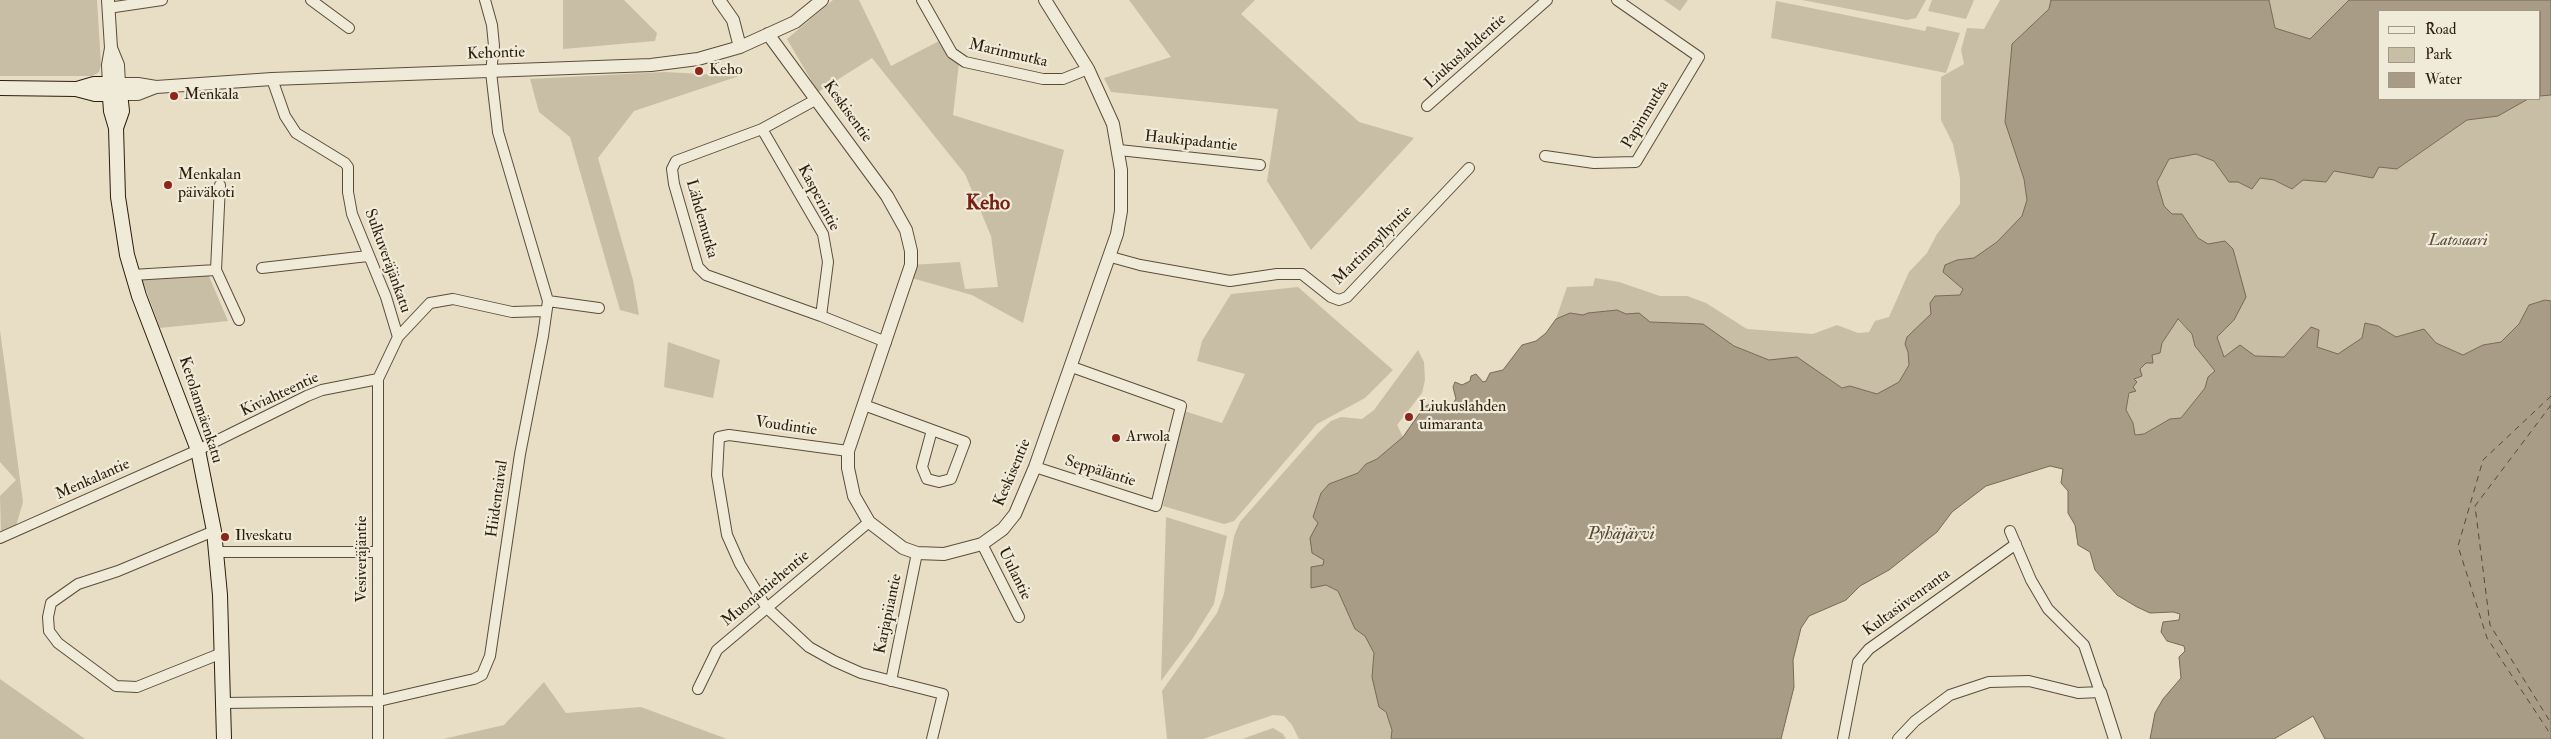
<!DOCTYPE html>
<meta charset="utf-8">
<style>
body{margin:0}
#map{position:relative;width:2551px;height:739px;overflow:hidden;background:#e8dec5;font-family:"IM FELL Double Pica",serif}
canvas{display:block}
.legend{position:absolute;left:2378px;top:10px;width:162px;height:90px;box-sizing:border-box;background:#f0ead9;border:1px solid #a29887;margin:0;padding:6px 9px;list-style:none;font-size:15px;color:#2d1d0b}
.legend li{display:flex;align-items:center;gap:10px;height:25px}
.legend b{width:25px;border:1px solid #a29887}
</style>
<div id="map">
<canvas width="2551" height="739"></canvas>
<ul class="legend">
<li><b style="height:6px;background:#f0ead9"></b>Road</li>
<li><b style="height:14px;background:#c8bda5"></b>Park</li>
<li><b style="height:14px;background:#a89c86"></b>Water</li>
</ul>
</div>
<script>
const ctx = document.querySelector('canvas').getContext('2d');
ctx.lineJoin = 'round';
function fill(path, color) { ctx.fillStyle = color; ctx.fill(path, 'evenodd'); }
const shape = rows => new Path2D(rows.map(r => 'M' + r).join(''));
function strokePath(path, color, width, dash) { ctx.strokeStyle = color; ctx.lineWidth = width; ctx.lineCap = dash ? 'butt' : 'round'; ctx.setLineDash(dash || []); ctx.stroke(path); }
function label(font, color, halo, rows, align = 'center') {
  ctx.font = font + ' "IM FELL Double Pica",serif'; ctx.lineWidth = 4.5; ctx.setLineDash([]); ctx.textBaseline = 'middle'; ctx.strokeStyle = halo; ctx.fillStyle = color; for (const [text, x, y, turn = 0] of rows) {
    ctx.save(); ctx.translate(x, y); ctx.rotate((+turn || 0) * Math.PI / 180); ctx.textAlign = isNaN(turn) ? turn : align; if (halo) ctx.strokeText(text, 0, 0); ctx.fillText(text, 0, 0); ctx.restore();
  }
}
const green = shape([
 [0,0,97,0,101,65,99,72,92,76,0,76],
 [563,0,624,0,657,33,655,41,563,49],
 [833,0,859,0,891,66,941,40,959,63,953,115,1064,150,1023,323,972,295,908,277,911,265,960,262,965,289,998,287,991,236,965,174,872,58,818,92,787,39],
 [1129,0,1255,0,1241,14,1359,122,1414,138,1311,250,1267,181,1278,109,1111,92,1104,78,1171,57],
 [1664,0,1688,0,1680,11],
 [1802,0,1926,0,1916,18,1907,20],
 [1932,0,1974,0,1966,19,1928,11],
 [2000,0,2051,0,2049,9,2012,44,2005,122,2024,179,2027,201,2022,217,1997,242,1974,258,1957,260,1943,272,1964,289,1960,295,1935,296,1931,314,1907,337,1905,344,1908,352,1909,365,1899,382,1877,394,1850,386,1842,388,1798,358,1770,360,1734,346,1703,324,1650,322,1639,314,1626,314,1617,310,1588,313,1583,315,1570,313,1556,319,1567,287,1593,286,1595,278,1619,282,1660,296,1687,296,1706,303,1747,329,1813,334,1837,325,1858,333,1869,332,1875,321,1889,317,1909,272,1927,253,1937,234,1960,204,1960,178,1953,144,1941,120,1941,77,1964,64,1961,50,1967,28,1984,29],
 [2269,0,2349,0,2310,39,2275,28],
 [1776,1,1925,31,1927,26,1960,33,1946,73,1771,38],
 [665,72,739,76,634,111,598,158,633,280,639,315,620,310,570,137,539,112,530,79],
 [2551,95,2551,301,2545,300,2529,305,2519,324,2501,342,2483,345,2463,355,2436,343,2424,330,2396,337,2378,326,2365,323,2362,338,2338,354,2317,347,2311,327,2284,357,2255,356,2240,346,2224,357,2217,337,2234,320,2208,244,2198,238,2182,214,2172,214,2164,206,2157,182,2169,159,2196,154,2214,161,2229,182,2238,182,2252,189,2260,178,2274,180,2292,189,2303,180,2326,182,2334,171,2372,178,2379,167,2398,169,2467,120,2498,116,2528,99,2540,99,2540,96],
 [208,274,228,321,160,328,142,279],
 [1298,287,1393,370,1365,398,1317,424,1234,521,1224,524,1163,506,1184,411,1222,423,1245,374,1197,361,1202,341,1231,294],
 [2177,319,2192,334,2195,346,2215,371,2208,377,2205,388,2181,418,2170,419,2144,434,2134,435,2133,423,2126,410,2133,379,2152,355,2160,352,2162,343],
 [0,330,23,502,16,526,1,531,0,496,16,480,0,462],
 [668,342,720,360,713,398,664,387],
 [1418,350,1424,362,1425,380,1422,393,1397,425,1403,437,1377,459,1366,464,1358,473,1329,484,1321,493,1313,517,1318,523,1325,560,1311,587,1326,585,1338,591,1355,629,1365,636,1374,653,1372,677,1392,730,1391,739,1299,739,1292,725,1284,716,1273,715,1203,739,1167,739,1162,691,1217,613,1224,594,1234,536,1240,522,1319,432,1331,421,1341,417,1362,419,1374,410],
 [1166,517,1227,536,1214,604,1193,638,1161,681],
 [0,679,85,739,0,739],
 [544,682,566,713,641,707,727,739,443,739,504,725],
 [1273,728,1283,734,1286,739,1242,739]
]);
const water = shape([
 [2051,0,2269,0,2275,28,2310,39,2349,0,2551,0,2551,95,2540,96,2540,11,2380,11,2380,99,2528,99,2498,116,2467,120,2397,169,2379,167,2373,178,2334,171,2326,182,2303,180,2292,189,2274,180,2260,178,2252,189,2238,182,2229,182,2214,161,2196,154,2169,159,2157,182,2164,206,2172,214,2182,214,2198,238,2208,244,2225,241,2233,249,2246,297,2234,320,2217,337,2224,357,2240,345,2255,356,2284,357,2311,327,2319,330,2317,347,2338,354,2362,338,2365,323,2378,326,2396,337,2424,329,2436,343,2463,355,2483,345,2501,342,2519,324,2529,305,2545,300,2551,301,2551,739,2325,739,2313,716,2274,739,2150,739,2155,713,2163,699,2181,678,2179,657,2185,651,2184,646,2167,641,2161,632,2163,622,2179,620,2180,614,2173,612,2150,613,2137,607,2117,595,2095,570,2090,552,2078,545,2075,525,2068,513,2068,491,2061,483,2063,469,2050,466,1986,486,1952,512,1937,532,1889,570,1860,586,1846,600,1809,616,1801,628,1793,660,1794,687,1781,739,1391,739,1392,730,1386,712,1379,707,1372,677,1374,653,1365,636,1355,629,1338,591,1326,585,1311,588,1311,567,1323,565,1324,560,1312,553,1310,538,1318,523,1313,517,1321,493,1329,484,1358,473,1366,464,1377,459,1403,437,1424,407,1432,403,1443,410,1448,410,1456,399,1453,387,1455,382,1462,385,1470,381,1471,376,1476,374,1483,382,1486,381,1490,373,1503,370,1522,345,1536,341,1546,333,1556,319,1570,313,1583,315,1588,313,1617,310,1626,314,1639,313,1650,322,1703,324,1734,346,1769,360,1797,357,1842,388,1850,386,1877,394,1899,382,1909,365,1908,352,1905,344,1907,337,1931,314,1930,303,1935,296,1960,295,1963,289,1943,272,1945,265,1957,260,1974,258,1997,242,2022,216,2027,200,2024,179,2005,122,2012,44,2049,9,2051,0],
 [2178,319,2192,334,2195,346,2215,371,2208,377,2205,388,2181,418,2170,419,2144,434,2135,435,2133,423,2126,410,2129,393,2136,391,2133,387,2137,382,2134,379,2142,376,2140,369,2146,363,2153,363,2152,355,2160,353,2162,343,2178,319]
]);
const ferry = shape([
 [2551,396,2483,460,2458,546,2487,638,2551,735],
 [2551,405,2475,506,2490,625,2551,723]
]);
const minor = shape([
 [311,0,349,28],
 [922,0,952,53,965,62,1043,79,1063,79,1088,69],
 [108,8,162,0],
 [272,79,285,116,296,133,345,163,348,167,348,192,352,214,386,297,398,337],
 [817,99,762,129,676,161,672,169,674,184,698,267,706,275,821,316,886,342],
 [1427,106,1547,0],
 [762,129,823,234,828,262,821,316],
 [1119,150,1260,165],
 [1545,156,1594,163,1636,162,1699,57,1617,0],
 [220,185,216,270,239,320],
 [1111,257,1140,265,1230,281,1277,274,1302,274,1331,297,1339,300,1347,297,1469,168],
 [262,268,368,256],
 [132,275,216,270],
 [548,301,599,308],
 [864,405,965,442,951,479,939,482,927,479,922,467,932,430],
 [848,451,729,435,719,437,717,475,727,535,740,564,766,607,809,647,834,661,861,673,943,694,932,739],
 [1035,467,1156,506,1181,406,1072,367],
 [214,531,118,571,78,584,51,603,48,617,49,631,58,643,116,686,137,687,222,653],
 [0,538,198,450,307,396,322,390,378,379],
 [982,544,1019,617],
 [216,552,378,552],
 [891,681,917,553],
 [698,689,717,650,869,522],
 [223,703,379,701,474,679,482,675,490,656,520,454,543,336,548,301,498,132,491,72,494,46,492,25,485,0],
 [378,739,378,379,398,337,430,303,453,299,512,312,545,311],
 [1843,739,1858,662,1869,649,2016,544],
 [1898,739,1915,721,1950,695,1989,682,2029,681,2078,693,2100,692,2084,645,2048,609,2031,580,2010,531]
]);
const tertiary = shape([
 [108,0,111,48,108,65,109,84],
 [719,0,733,20,740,47],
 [768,34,887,196,906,230,911,251,911,265,848,451,848,468,854,496,869,522,903,548,917,553,944,554,982,544,1003,529,1015,514,1035,467,1117,234,1121,211,1121,170,1113,124,1088,69,1045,0],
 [111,48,118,65,119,84,138,84,156,87,272,79,651,65,698,59,740,47,795,22,822,0],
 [120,94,138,94,156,87],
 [2100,692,2115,739]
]);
const secondary = shape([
 [109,84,111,111,116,128,118,197,127,255,139,296,198,450,214,531,220,595,224,739],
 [0,88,76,89,95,94,120,94],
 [77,89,94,84,119,84,122,111,116,128]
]);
const markers = [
 [699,71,5,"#8f2418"],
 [174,96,5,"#8f2418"],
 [168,185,5,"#8f2418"],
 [1409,417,5,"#8f2418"],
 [1116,438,5,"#8f2418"],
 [225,537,5,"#8f2418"]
];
const streetNames = [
 ["Liukuslahdentie",1466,52,-42],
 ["Kehontie",496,54,-2],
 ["Marinmutka",1008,54,13],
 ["Keskisentie",847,112,54],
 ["Papinmutka",1646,115,-59],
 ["Haukipadantie",1191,142,6],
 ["Kasperintie",818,198,62],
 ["Lähdemutka",701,219,74],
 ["Martinmyllyntie",1373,246,-45],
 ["Sulkuveräjänkatu",387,261,70],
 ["Kiviahteentie",280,395,-25],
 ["Ketolanmäenkatu",200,410,72],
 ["Voudintie",786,427,8],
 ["Seppäläntie",1100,472,17],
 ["Keskisentie",1013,473,-67],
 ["Menkalantie",93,480,-24],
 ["Hiidentaival",498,499,-82],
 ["Vesiveräjäntie",363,559,-90],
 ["Uulantie",1014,574,64],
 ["Muonamiehentie",766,589,-40],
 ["Kultasiivenranta",1907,603,-36],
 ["Karjapiiantie",889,614,-78]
];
const poiNames = [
 ["Keho",709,71],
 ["Menkala",184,96],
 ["Menkalan",178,176],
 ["päiväkoti",178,194],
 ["Liukuslahden",1419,408],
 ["uimaranta",1419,426],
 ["Arwola",1126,438],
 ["Ilveskatu",235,537]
];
const parkNames = [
 ["Latosaari",2458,242]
];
const waterNames = [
 ["Pyhäjärvi",1621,535]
];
const districtNames = [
 ["Keho",988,204]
];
fill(green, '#c8bda5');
fill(water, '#a89c86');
strokePath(water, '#776955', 1);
strokePath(ferry, '#584936', 1, [6, 5]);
strokePath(minor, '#5c4d3a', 12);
strokePath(tertiary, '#5c4d3a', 14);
strokePath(secondary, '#2d1d0b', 16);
strokePath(minor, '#f0ead9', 10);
strokePath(tertiary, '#f0ead9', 12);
strokePath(secondary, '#f0ead9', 14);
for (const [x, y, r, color] of markers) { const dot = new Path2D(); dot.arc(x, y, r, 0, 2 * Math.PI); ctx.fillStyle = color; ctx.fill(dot); strokePath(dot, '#f0ead9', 2); }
label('16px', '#2d1d0b', '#f0ead9', streetNames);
label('16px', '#2d1d0b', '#f0ead9', poiNames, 'left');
label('italic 16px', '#5c4d39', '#f0ead9', parkNames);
label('italic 18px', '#584936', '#f0ead9', waterNames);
label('bold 21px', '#7a1f14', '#f0ead9', districtNames);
</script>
